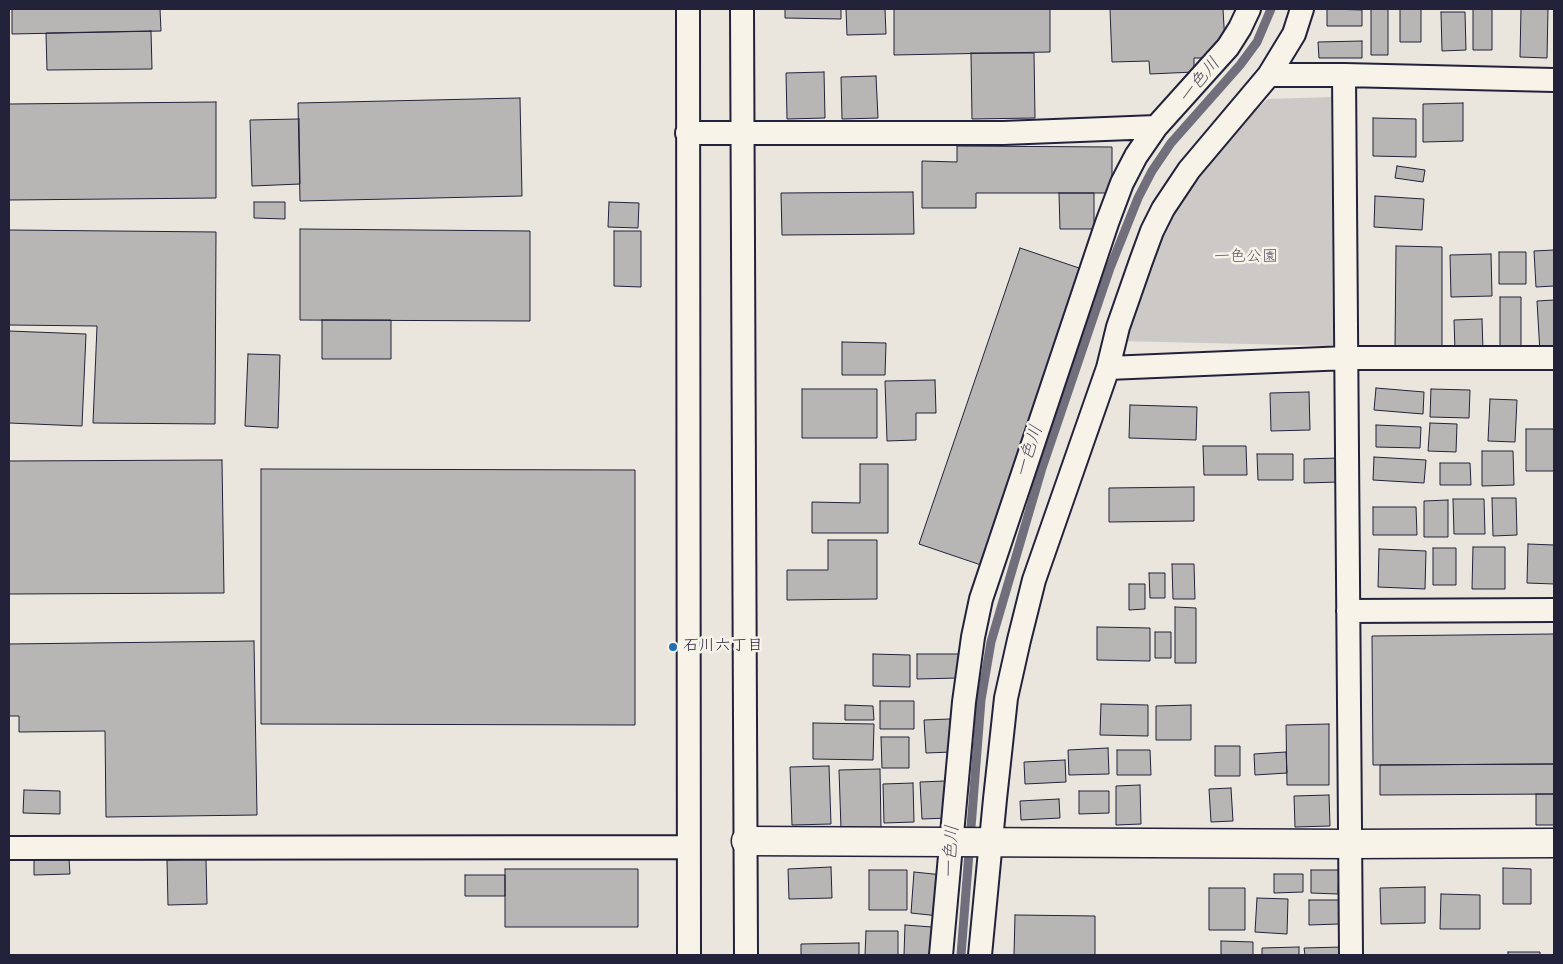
<!DOCTYPE html>
<meta charset="utf-8">
<style>
body{margin:0}
#map{position:relative;width:1563px;height:964px;overflow:hidden;background:#eae6de;font-family:"Indie Flower",sans-serif}
canvas{display:block}
.frame{position:absolute;inset:0;border:10px solid #22223b;pointer-events:none}
</style>
<div id="map">
<canvas width="1563" height="964"></canvas>
<div class="frame"></div>
</div>
<script>
const ctx = document.querySelector('canvas').getContext('2d');
ctx.lineJoin = 'round';
function fill(path, color) { ctx.fillStyle = color; ctx.fill(path, 'evenodd'); }
const shape = rows => new Path2D(rows.map(r => 'M' + r).join(''));
function strokePath(path, color, width, dash) { ctx.strokeStyle = color; ctx.lineWidth = width; ctx.lineCap = dash ? 'butt' : 'round'; ctx.setLineDash(dash || []); ctx.stroke(path); }
function label(font, color, halo, rows, align = 'center') {
  ctx.font = font + ' "Indie Flower","Klee One",sans-serif'; ctx.lineWidth = 5; ctx.setLineDash([]); ctx.textBaseline = 'middle'; ctx.strokeStyle = halo; ctx.fillStyle = color; for (const [text, x, y, turn = 0] of rows) {
    ctx.save(); ctx.translate(x, y); ctx.rotate((+turn || 0) * Math.PI / 180); ctx.textAlign = isNaN(turn) ? turn : align; if (halo) ctx.strokeText(text, 0, 0); ctx.fillText(text, 0, 0); ctx.restore();
  }
}
const green = shape([
 [1331,97,1333,346,1118,341,1132,301,1171,216,1193,184,1242,122,1268,99]
]);
const stream = shape([
 [961,955,981,700,991,642,1042,468,1110,268,1138,198,1152,171,1171,143,1240,65,1257,42,1271,9]
]);
const building = shape([
 [12,9,160,9,161,31,12,34,12,9],
 [785,9,841,9,841,19,785,18,785,9],
 [846,9,885,9,886,34,847,35,846,9],
 [894,9,1050,9,1050,52,894,55,894,9],
 [1110,9,1223,9,1225,44,1214,45,1214,58,1194,58,1194,72,1150,74,1149,61,1112,62,1110,9],
 [1327,9,1362,10,1362,26,1327,26,1327,9],
 [1371,9,1388,9,1388,55,1371,55,1371,9],
 [1400,9,1421,9,1421,42,1400,42,1400,9],
 [1473,9,1492,9,1492,50,1473,50,1473,9],
 [1521,9,1548,9,1547,58,1520,57,1521,9],
 [1441,12,1465,12,1466,50,1442,51,1441,12],
 [151,31,152,69,47,70,46,33,151,31],
 [1362,41,1362,58,1319,58,1318,42,1362,41],
 [971,53,1034,53,1035,118,972,119,971,53],
 [824,72,825,118,787,119,786,73,824,72],
 [876,76,878,118,842,119,841,77,876,76],
 [520,98,522,196,300,201,298,103,520,98],
 [216,102,216,198,9,200,9,104,216,102],
 [1463,103,1463,141,1423,142,1423,104,1463,103],
 [1373,118,1416,119,1416,157,1373,156,1373,118],
 [299,119,300,184,252,186,250,120,299,119],
 [957,146,1112,147,1112,193,976,193,976,208,922,208,922,161,957,162,957,146],
 [1397,166,1425,170,1423,182,1395,178,1397,166],
 [913,192,914,234,782,235,781,193,913,192],
 [1059,193,1094,193,1094,229,1060,229,1059,193],
 [1375,196,1424,199,1422,230,1374,227,1375,196],
 [254,202,285,202,285,219,254,218,254,202],
 [609,202,639,203,638,228,608,227,609,202],
 [300,229,530,231,530,321,300,320,300,229],
 [9,230,216,232,215,424,93,423,97,326,9,325,9,230],
 [614,231,641,231,641,287,614,286,614,231],
 [1396,246,1442,247,1442,349,1395,349,1396,246],
 [1020,248,1082,269,981,565,919,544,1020,248],
 [1554,250,1554,286,1536,287,1534,251,1554,250],
 [1499,252,1526,252,1526,284,1499,284,1499,252],
 [1491,254,1492,296,1451,297,1450,255,1491,254],
 [1500,297,1521,297,1521,348,1500,348,1500,297],
 [1554,300,1554,352,1540,353,1537,301,1554,300],
 [1482,319,1483,350,1455,351,1454,320,1482,319],
 [322,320,391,320,391,359,322,359,322,320],
 [9,331,86,334,82,426,9,423,9,331],
 [842,342,886,343,885,375,842,375,842,342],
 [248,354,280,355,278,428,245,426,248,354],
 [935,380,936,413,916,413,916,440,887,441,885,381,935,380],
 [1376,388,1424,392,1423,414,1374,410,1376,388],
 [802,389,877,389,877,438,802,438,802,389],
 [1431,389,1470,390,1469,418,1430,417,1431,389],
 [1309,392,1310,430,1271,431,1270,393,1309,392],
 [1490,399,1517,400,1515,442,1488,441,1490,399],
 [1130,405,1197,407,1196,440,1129,438,1130,405],
 [1430,423,1457,424,1456,452,1428,451,1430,423],
 [1376,425,1421,427,1420,448,1376,447,1376,425],
 [1526,429,1554,429,1554,471,1526,471,1526,429],
 [1203,446,1246,446,1247,475,1204,475,1203,446],
 [1482,451,1513,451,1514,485,1482,486,1482,451],
 [1257,454,1293,454,1293,480,1258,480,1257,454],
 [1374,457,1426,460,1424,483,1373,480,1374,457],
 [1339,458,1340,482,1304,483,1304,459,1339,458],
 [222,460,224,593,9,594,9,461,222,460],
 [1440,463,1470,463,1471,485,1440,485,1440,463],
 [860,464,888,464,888,533,812,533,812,502,860,503,860,464],
 [261,469,635,470,635,725,261,724,261,469],
 [1194,487,1194,521,1109,522,1109,488,1194,487],
 [1492,498,1516,498,1517,535,1493,536,1492,498],
 [1453,499,1484,499,1485,534,1454,534,1453,499],
 [1448,500,1448,537,1424,537,1424,501,1448,500],
 [1373,507,1416,507,1417,535,1373,535,1373,507],
 [828,540,877,540,877,599,787,600,787,570,828,570,828,540],
 [1528,544,1554,545,1554,584,1527,583,1528,544],
 [1473,547,1505,547,1505,589,1472,589,1473,547],
 [1433,548,1456,548,1456,585,1433,585,1433,548],
 [1379,549,1426,551,1425,589,1378,587,1379,549],
 [1172,564,1194,564,1195,599,1173,599,1172,564],
 [1149,573,1165,573,1165,598,1150,598,1149,573],
 [1129,584,1145,584,1145,609,1129,610,1129,584],
 [1175,607,1196,608,1196,663,1175,663,1175,607],
 [1097,627,1150,628,1150,661,1097,660,1097,627],
 [1155,632,1171,632,1171,658,1155,658,1155,632],
 [1554,634,1554,764,1373,765,1372,636,1554,634],
 [254,641,257,815,106,817,105,731,19,732,19,716,9,716,9,644,254,641],
 [873,654,910,655,910,687,873,686,873,654],
 [917,654,959,654,959,678,917,679,917,654],
 [880,701,914,701,914,729,880,729,880,701],
 [1101,704,1148,705,1148,736,1100,735,1101,704],
 [845,705,873,706,874,720,845,720,845,705],
 [1191,705,1191,740,1156,740,1156,706,1191,705],
 [950,719,952,752,926,753,924,720,950,719],
 [813,723,874,724,873,760,813,759,813,723],
 [1329,724,1329,785,1287,785,1286,725,1329,724],
 [881,737,909,737,909,768,882,768,881,737],
 [1215,746,1240,746,1240,776,1215,776,1215,746],
 [1108,748,1109,774,1069,775,1068,750,1108,748],
 [1117,750,1150,750,1151,775,1117,775,1117,750],
 [1286,752,1287,773,1255,775,1254,754,1286,752],
 [1065,760,1066,782,1025,784,1024,762,1065,760],
 [1554,764,1554,794,1380,795,1380,765,1554,764],
 [829,766,831,824,792,825,790,767,829,766],
 [880,769,881,829,841,829,839,770,880,769],
 [945,781,948,818,922,819,920,782,945,781],
 [913,783,914,822,884,823,883,784,913,783],
 [1140,785,1141,824,1116,825,1116,786,1140,785],
 [1231,788,1233,821,1211,822,1209,789,1231,788],
 [24,790,60,791,60,814,23,813,24,790],
 [1079,791,1109,791,1109,813,1079,814,1079,791],
 [1536,794,1554,794,1554,825,1536,825,1536,794],
 [1329,795,1330,826,1295,827,1294,796,1329,795],
 [1059,799,1060,818,1021,820,1020,801,1059,799],
 [69,859,70,874,34,875,34,860,69,859],
 [206,859,207,904,168,905,167,860,206,859],
 [831,867,832,898,789,899,788,869,831,867],
 [1503,868,1531,869,1531,904,1503,904,1503,868],
 [505,869,638,869,638,927,505,927,505,869],
 [869,870,907,870,907,910,869,910,869,870],
 [1311,870,1339,870,1338,894,1311,893,1311,870],
 [914,872,943,875,939,916,911,913,914,872],
 [1274,874,1303,874,1303,892,1274,893,1274,874],
 [465,875,505,875,505,896,465,896,465,875],
 [1425,887,1425,923,1381,924,1380,888,1425,887],
 [1209,888,1245,888,1245,930,1209,930,1209,888],
 [1441,894,1480,895,1480,929,1440,929,1441,894],
 [1257,898,1288,899,1287,934,1255,932,1257,898],
 [1309,900,1339,900,1339,924,1309,925,1309,900],
 [1015,915,1095,916,1095,955,1014,955,1015,915],
 [905,925,932,927,931,955,904,955,905,925],
 [866,931,898,931,898,955,865,955,866,931],
 [1221,941,1253,942,1253,955,1221,955,1221,941],
 [859,943,859,955,801,955,801,944,859,943],
 [1299,947,1299,955,1262,955,1262,948,1299,947],
 [1343,947,1344,955,1305,955,1304,948,1343,947],
 [1508,952,1540,952,1540,955,1508,955,1508,952]
]);
const minor = shape([
 [688,9,689,955],
 [742,9,746,955],
 [1269,75,1344,75,1554,80],
 [1344,75,1351,955],
 [687,133,1003,133,1156,127],
 [1108,368,1347,358,1554,358],
 [1348,611,1554,610],
 [9,848,688,847],
 [941,955,964,702,973,637,981,599,1107,223,1122,183,1136,156,1156,127,1228,47,1240,28,1249,9],
 [980,955,995,799,1006,698,1019,640,1034,580,1108,368,1118,327,1141,261,1152,231,1163,209,1189,170,1269,75,1294,34,1302,9]
]);
const tertiary = shape([
 [746,841,1350,844,1554,843]
]);
const markers = [
 [673,647,5,"#1f6fb2"]
];
const parkNames = [
 ["一色公園",1246,258]
];
const poiNames = [
 ["石川六丁目",683,647]
];
const waterNames = [
 ["一色川",1201,82,-50],
 ["一色川",1031,452,-72],
 ["一色川",953,852,-86]
];
fill(green, '#cdc9c6');
strokePath(stream, '#716f7b', 9);
fill(building, '#b8b6b5');
strokePath(building, '#22223b', 1);
strokePath(minor, '#22223b', 26);
strokePath(tertiary, '#22223b', 31);
strokePath(minor, '#f7f3e8', 22);
strokePath(tertiary, '#f7f3e8', 28);
for (const [x, y, r, color] of markers) { const dot = new Path2D(); dot.arc(x, y, r, 0, 2 * Math.PI); ctx.fillStyle = color; ctx.fill(dot); strokePath(dot, '#f7f3e8', 2); }
label('16px', '#555465', '#f7f3e8', parkNames);
label('16px', '#22223b', '#f7f3e8', poiNames, 'left');
label('italic 18px', '#504f60', '#f7f3e8', waterNames);
</script>
